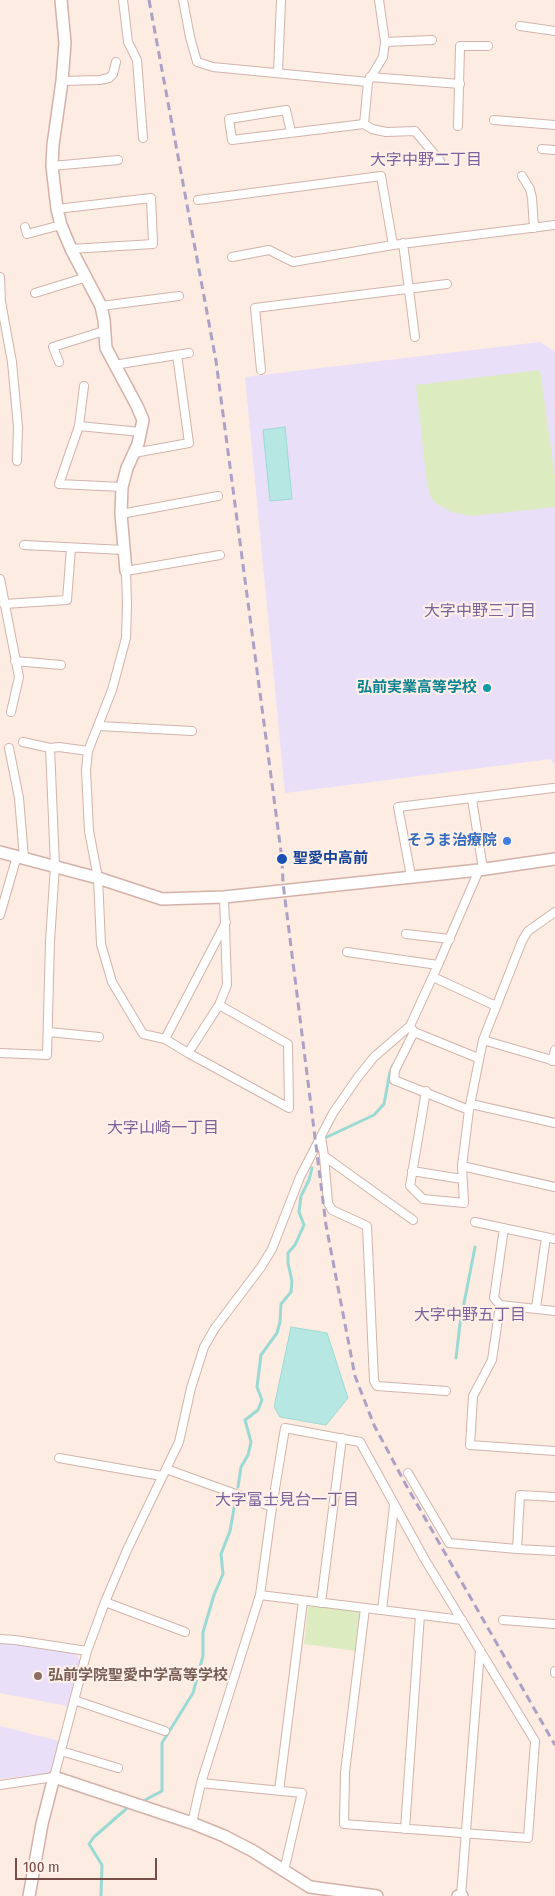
<!DOCTYPE html>
<meta charset="utf-8">
<style>
body{margin:0}
#map{position:relative;width:555px;height:1896px;overflow:hidden;background:#fdece2;font-family:"Fira Sans Condensed",sans-serif}
canvas{display:block}
.scale{position:absolute;left:15px;top:1858px;width:142px;height:22px;box-sizing:border-box;border:2px solid #764d47;border-top:0;padding-left:6px;font-size:15px;line-height:18px;white-space:nowrap;color:#764d47;-webkit-text-stroke:4px #fff1e9;paint-order:stroke}
</style>
<div id="map">
<canvas width="555" height="1896"></canvas>
<div class="scale">100 m</div>
</div>
<script>
const ctx = document.querySelector('canvas').getContext('2d');
ctx.lineJoin = 'round';
function fill(path, color) { ctx.fillStyle = color; ctx.fill(path, 'evenodd'); }
const shape = rows => new Path2D(rows.map(r => 'M' + r).join(''));
function strokePath(path, color, width, dash) { ctx.strokeStyle = color; ctx.lineWidth = width; ctx.lineCap = dash ? 'butt' : 'round'; ctx.setLineDash(dash || []); ctx.stroke(path); }
function label(font, color, halo, rows, align = 'center') {
  ctx.font = font + ' "Fira Sans Condensed","Noto Sans JP",sans-serif'; ctx.lineWidth = 4; ctx.setLineDash([]); ctx.textBaseline = 'middle'; ctx.strokeStyle = halo; ctx.fillStyle = color; for (const [text, x, y, turn = 0] of rows) {
    ctx.save(); ctx.translate(x, y); ctx.rotate((+turn || 0) * Math.PI / 180); ctx.textAlign = isNaN(turn) ? turn : align; if (halo) ctx.strokeText(text, 0, 0); ctx.fillText(text, 0, 0); ctx.restore();
  }
}
const education = shape([
 [540,342,555,352,555,766,551,759,285,793,245,377],
 [0,1641,73,1652,80,1660,67,1706,0,1693],
 [0,1726,59,1741,51,1773,0,1779]
]);
const green = shape([
 [540,370,555,477,555,507,472,516,452,512,435,503,430,496,427,484,416,385],
 [312,1606,358,1611,360,1615,356,1651,304,1644,308,1608]
]);
const water = shape([
 [285,427,292,499,270,501,263,430,285,427],
 [291,1327,327,1333,348,1398,326,1425,280,1417,274,1407,291,1327]
]);
const stream = shape([
 [327,1137,374,1115,384,1104,390,1072,393,1065],
 [456,1358,460,1324,475,1247],
 [238,1487,241,1467,248,1455,251,1442,245,1420,258,1410,262,1400,257,1387,261,1355,277,1333,280,1322,281,1304,291,1292,292,1281,288,1263,288,1253,295,1245,304,1225,299,1212,301,1196,309,1180,312,1168],
 [145,1800,162,1791,162,1743,193,1693,203,1656,203,1632,214,1595,223,1574,221,1554,230,1531,235,1503],
 [101,1896,102,1865,89,1844,94,1837,126,1809]
]);
const street = shape([
 [123,0,128,42,137,60,143,138],
 [183,0,190,37,197,62,213,67,368,82],
 [379,0,385,42,383,57,368,82,364,124,372,129,386,132,415,131,440,161],
 [520,26,555,31],
 [385,42,432,40],
 [278,73,281,0],
 [370,77,460,84],
 [62,81,100,80,109,78,113,74,116,62],
 [494,120,555,125],
 [458,126,460,46,488,46],
 [291,132,286,110,229,119,232,140,364,124],
 [542,149,555,150],
 [52,166,118,160],
 [522,176,530,189,532,198,534,228],
 [198,200,381,176,393,245,555,225],
 [57,209,151,198,153,244,71,249],
 [25,227,27,234,61,225],
 [403,243,415,337],
 [232,257,269,250,293,262,393,245],
 [0,277,1,302,12,362,18,427,17,461],
 [35,293,87,277],
 [101,306,179,296],
 [59,362,53,347,104,331],
 [114,365,189,353],
 [261,370,255,308,447,284],
 [84,386,79,426,59,484,122,487],
 [79,426,141,432],
 [134,453,189,443,177,355],
 [121,514,218,496],
 [24,545,124,550],
 [0,579,19,677,11,712],
 [4,604,67,600,71,548],
 [15,661,61,665],
 [99,726,192,731],
 [23,742,50,748],
 [9,748,19,798,24,858],
 [472,799,483,869],
 [411,876,398,807,553,788],
 [555,912,528,931,522,941,483,1040,555,1061],
 [0,915,17,856],
 [406,934,450,939],
 [347,952,438,965],
 [433,977,496,1006],
 [219,1005,288,1044,289,1108,188,1053,165,1039,226,922],
 [410,1026,414,1032,395,1070,394,1080,469,1110],
 [49,1032,99,1037],
 [414,1032,478,1058],
 [165,1039,143,1034,112,982,101,944,98,878,89,831,86,770,88,751,112,690,126,638,127,605,126,571,220,555],
 [0,1053,47,1055,50,941,55,866,50,748,59,747,88,751],
 [188,1053,219,1005,227,985,224,897],
 [552,1061,555,1050],
 [426,1091,410,1186,423,1199,464,1203,462,1166,469,1110,483,1040],
 [471,1104,555,1123],
 [321,1137,324,1156,328,1203,332,1210,367,1226,374,1381,377,1386,446,1391],
 [324,1156,413,1220],
 [462,1166,555,1187],
 [412,1171,462,1179],
 [475,1222,555,1239],
 [500,1305,494,1298,504,1228],
 [536,1308,546,1237],
 [555,1311,500,1305,492,1360,473,1396,470,1445,555,1451],
 [59,1458,162,1476],
 [166,1469,272,1507],
 [408,1473,449,1543,517,1549],
 [555,1497,520,1495,517,1549,555,1551],
 [260,1595,462,1620],
 [105,1602,185,1632],
 [321,1603,342,1438],
 [382,1610,394,1506],
 [503,1620,555,1624],
 [0,1639,15,1640,87,1651],
 [555,1673,555,1671],
 [74,1700,165,1731],
 [61,1751,118,1768],
 [201,1783,302,1793,284,1871],
 [0,1785,54,1777,87,1651,105,1602,127,1550,179,1442,191,1388,204,1347,215,1328,261,1267,272,1249,300,1177,333,1113,358,1077,374,1057,410,1026,438,965,479,870],
 [279,1791,303,1601],
 [192,1823,201,1783,260,1595,272,1507,285,1428,360,1442,424,1558,535,1741,528,1838,344,1824,345,1772,365,1608],
 [405,1829,420,1615],
 [461,1896,480,1650]
]);
const secondary = shape([
 [61,0,65,43,62,81,53,145,52,166,57,209,61,225,71,249,101,306,104,320,106,348,137,406,143,420,138,444,127,468,122,487,121,514,126,571],
 [0,852,98,878,162,899,224,897,479,870,555,859],
 [29,1896,42,1824,54,1777,192,1823,224,1836,253,1851,310,1887,377,1896],
 [458,1896,462,1896]
]);
const rail = shape([
 [149,0,216,361,282,859,283,883,326,1225,355,1376,374,1425,406,1485,555,1745]
]);
const markers = [
 [487,688,5,"#0f9aa8"],
 [507,841,5,"#3f7fe0"],
 [282,859,6,"#1a4fb4"],
 [38,1676,5,"#8d6e63"]
];
const cultureNames = [
 ["弘前実業高等学校",477,688]
];
const shopNames = [
 ["そうま治療院",497,841]
];
const transitNames = [
 ["聖愛中高前",293,859]
];
const educationNames = [
 ["弘前学院聖愛中学高等学校",48,1676]
];
const neighbourhoodNames = [
 ["大字中野二丁目",426,161],
 ["大字中野三丁目",480,612],
 ["大字山崎一丁目",163,1129],
 ["大字中野五丁目",470,1316],
 ["大字富士見台一丁目",287,1501]
];
fill(education, '#e9dff9');
fill(green, '#dcebc0');
fill(water, '#b6e7e3');
strokePath(water, '#9bdad4', 1);
strokePath(stream, '#9bdad4', 3);
strokePath(street, '#d1b3ab', 10);
strokePath(secondary, '#d4b1a8', 14);
strokePath(street, '#fff', 8);
strokePath(secondary, '#fff', 11);
strokePath(rail, '#aca0c7', 3, [8, 5]);
for (const [x, y, r, color] of markers) { const dot = new Path2D(); dot.arc(x, y, r, 0, 2 * Math.PI); ctx.fillStyle = color; ctx.fill(dot); strokePath(dot, '#fff1e9', 2); }
label('bold 15px', '#0d838f', '#fff1e9', cultureNames, 'right');
label('bold 15px', '#366cbe', '#fff1e9', shopNames, 'right');
label('bold 15px', '#164399', '#fff1e9', transitNames, 'left');
label('bold 15px', '#785e54', '#fff1e9', educationNames, 'left');
label('16px', '#7a629a', '#fff1e9', neighbourhoodNames);
</script>
